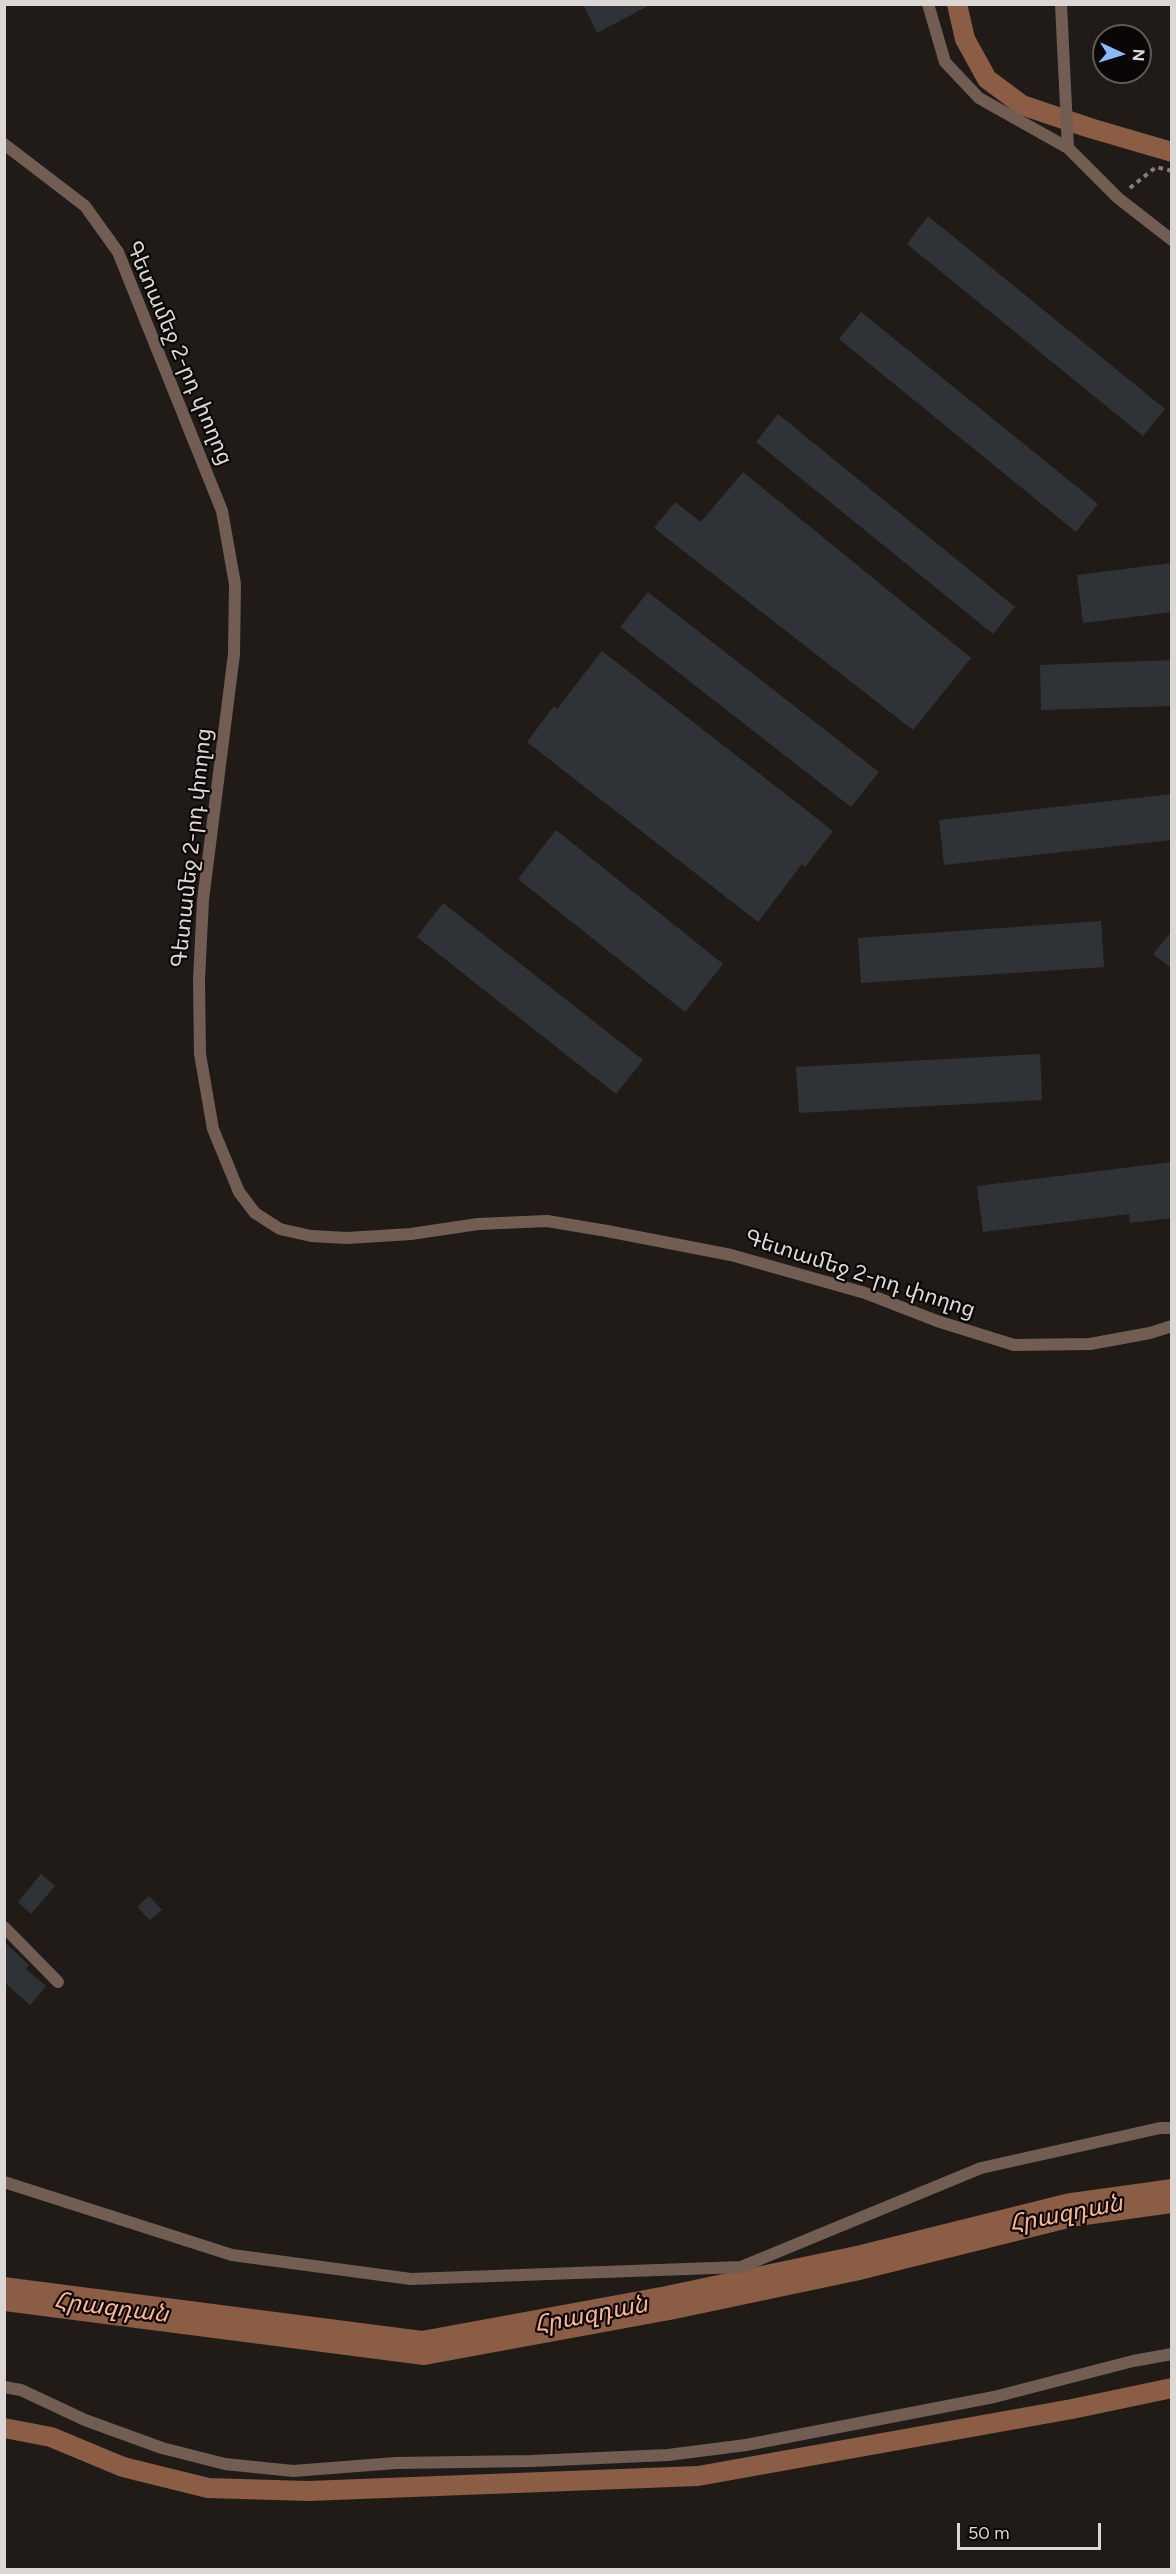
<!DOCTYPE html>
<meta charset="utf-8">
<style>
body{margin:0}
#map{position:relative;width:1176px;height:2574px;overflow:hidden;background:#211b18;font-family:Figtree,sans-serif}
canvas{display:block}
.frame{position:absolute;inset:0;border:6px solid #dbd7d4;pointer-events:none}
.north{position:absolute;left:1092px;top:24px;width:60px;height:60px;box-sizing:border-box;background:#090605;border:2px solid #5d5a58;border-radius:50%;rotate:94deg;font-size:16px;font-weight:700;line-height:24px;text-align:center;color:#dbd7d4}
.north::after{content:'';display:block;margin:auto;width:21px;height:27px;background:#8bbafc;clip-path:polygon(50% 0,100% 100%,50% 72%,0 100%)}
.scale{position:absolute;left:957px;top:2523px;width:144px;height:27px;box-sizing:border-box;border:3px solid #dbd7d4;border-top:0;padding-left:8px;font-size:18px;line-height:21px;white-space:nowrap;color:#dbd7d4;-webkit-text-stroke:4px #090605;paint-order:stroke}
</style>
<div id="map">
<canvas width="1176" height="2574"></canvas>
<div class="frame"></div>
<div class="north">N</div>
<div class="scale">50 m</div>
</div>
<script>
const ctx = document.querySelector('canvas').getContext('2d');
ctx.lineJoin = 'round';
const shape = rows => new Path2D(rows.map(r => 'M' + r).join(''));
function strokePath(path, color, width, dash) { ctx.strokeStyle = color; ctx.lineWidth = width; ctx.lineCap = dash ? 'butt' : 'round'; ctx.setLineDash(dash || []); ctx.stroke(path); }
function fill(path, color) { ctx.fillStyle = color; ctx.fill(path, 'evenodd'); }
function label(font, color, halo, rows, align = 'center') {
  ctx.font = font + ' Figtree,"Noto Sans Armenian",sans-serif'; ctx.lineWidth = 4.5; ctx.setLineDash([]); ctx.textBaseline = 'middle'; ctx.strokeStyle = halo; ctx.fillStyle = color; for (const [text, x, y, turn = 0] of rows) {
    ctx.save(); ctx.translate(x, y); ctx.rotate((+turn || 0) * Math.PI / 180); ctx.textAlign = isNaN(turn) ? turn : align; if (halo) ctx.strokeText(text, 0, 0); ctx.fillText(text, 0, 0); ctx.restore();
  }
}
const canal = shape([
 [957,4,965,39,987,79,1022,105,1090,128,1172,152],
 [4,2428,51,2437,123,2467,208,2488,308,2491,698,2476,1072,2409,1172,2388]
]);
const river = shape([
 [4,2294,423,2348,668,2303,858,2263,1071,2210,1172,2196]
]);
const building = shape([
 [583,4,652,4,597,33],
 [928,216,1165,409,1143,436,907,244],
 [861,312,1098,504,1076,532,839,339],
 [778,414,1015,607,993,634,756,442],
 [743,472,971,658,913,730,654,528,675,502,701,522],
 [1172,563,1172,612,1083,623,1077,575],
 [648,592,879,772,851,807,620,627],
 [602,651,833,831,805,867,802,864,758,922,527,742,554,706,557,709],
 [1172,660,1172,706,1041,710,1040,665],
 [1172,794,1172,840,944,865,939,820],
 [556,830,723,964,685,1012,518,879],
 [443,903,643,1060,616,1094,417,937],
 [1101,921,1104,967,861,983,858,938],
 [1172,931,1172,969,1153,954],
 [1040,1054,1042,1100,799,1113,796,1067],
 [1172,1162,1172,1218,1130,1223,1129,1214,983,1232,977,1186],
 [41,1874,55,1886,31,1914,18,1902],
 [149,1896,162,1910,150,1920,137,1907],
 [4,1942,29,1965,26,1969,46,1986,30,2005,4,1982]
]);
const path = shape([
 [1130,188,1156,167,1172,171]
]);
const minor = shape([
 [928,4,945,62,979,98,1068,148,1118,198,1172,240],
 [1061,4,1068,148],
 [4,1927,58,1982],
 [4,2182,232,2255,411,2279,741,2267,981,2168,1160,2128,1172,2128],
 [4,2387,21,2390,85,2420,162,2448,225,2464,293,2471,396,2463,531,2461,668,2455,746,2445,994,2397,1133,2361,1172,2354]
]);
const tertiary = shape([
 [4,144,85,206,118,252,222,511,235,584,234,654,203,900,199,980,200,1054,213,1129,239,1192,255,1213,280,1229,311,1236,347,1238,411,1234,478,1224,547,1221,607,1231,731,1255,865,1293,937,1321,1014,1345,1090,1344,1150,1333,1172,1326]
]);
const streetNames = [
 ["Գետամեջ 2-րդ փողոց",179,353,67],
 ["Գետամեջ 2-րդ փողոց",192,848,-84],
 ["Գետամեջ 2-րդ փողոց",860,1274,18]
];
const waterNames = [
 ["Հրազդան",1066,2214,-11],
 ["Հրազդան",111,2308,7],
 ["Հրազդան",591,2315,-11]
];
strokePath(canal, '#8a5d44', 20);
strokePath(river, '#8a5d44', 34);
fill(building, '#2f3338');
strokePath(path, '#847f7c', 4, [4.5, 4.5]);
strokePath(minor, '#725d53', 12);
strokePath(tertiary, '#725d53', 12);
label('22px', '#dbd7d4', '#090605', streetNames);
label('italic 24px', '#feb58e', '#090605', waterNames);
</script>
